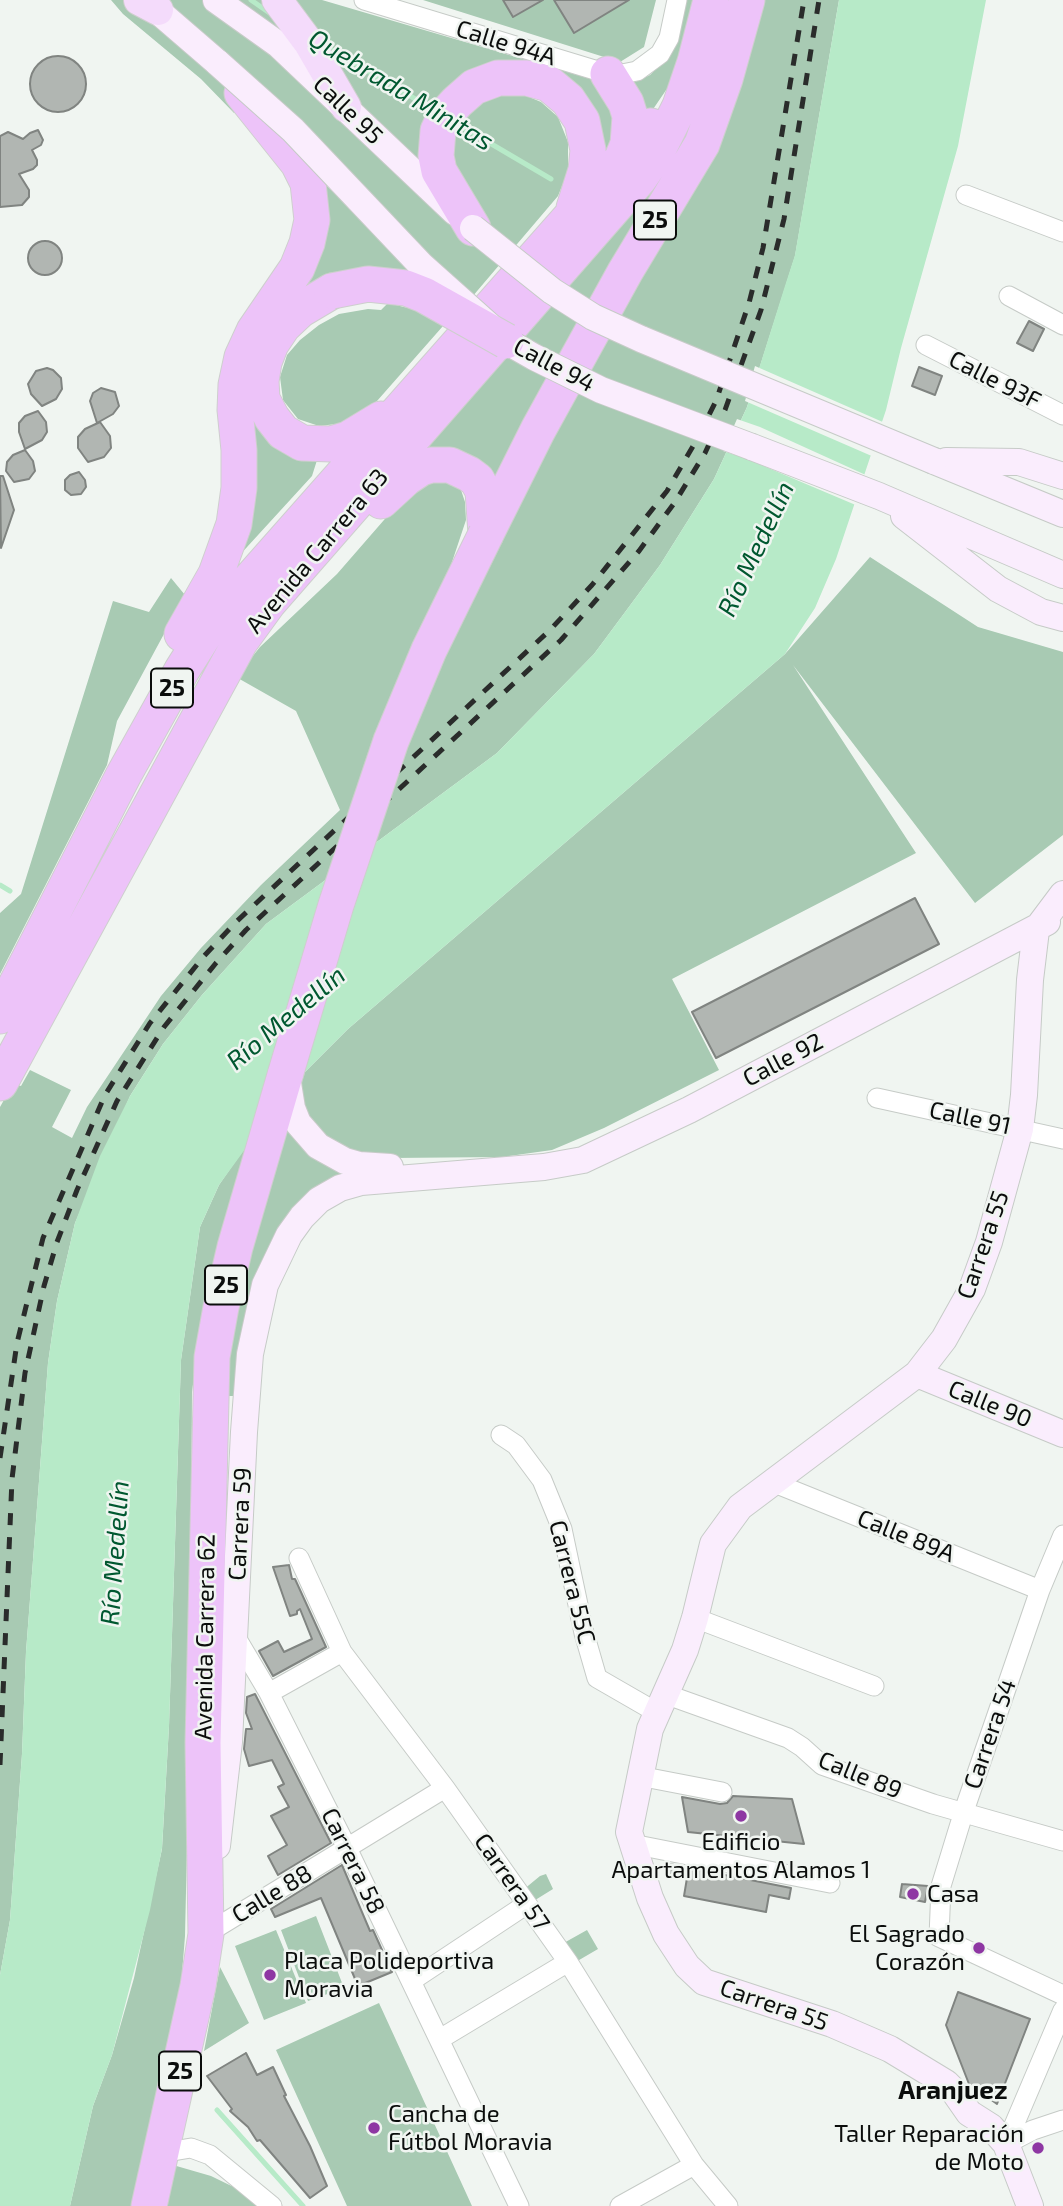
<!DOCTYPE html>
<meta charset="utf-8">
<style>
body{margin:0}
canvas{display:block;background:#f0f5f1}
</style>
<canvas width="1063" height="2206"></canvas>
<script>
const ctx = document.querySelector('canvas').getContext('2d');
ctx.lineJoin = 'round';
function fill(path, color) { ctx.fillStyle = color; ctx.fill(path, 'evenodd'); }
const shape = rows => new Path2D(rows.map(r => 'M' + r).join(''));
function strokePath(path, color, width, dash) { ctx.strokeStyle = color; ctx.lineWidth = width; ctx.lineCap = dash ? 'butt' : 'round'; ctx.setLineDash(dash || []); ctx.stroke(path); }
function label(font, color, halo, rows, align = 'center') {
  ctx.font = font + ' "Exo 2",sans-serif'; ctx.lineWidth = 5; ctx.setLineDash([]); ctx.textBaseline = 'middle'; ctx.strokeStyle = halo; ctx.fillStyle = color; for (const [text, x, y, turn = 0] of rows) {
    ctx.save(); ctx.translate(x, y); ctx.rotate((+turn || 0) * Math.PI / 180); ctx.textAlign = isNaN(turn) ? turn : align; if (halo) ctx.strokeText(text, 0, 0); ctx.fillText(text, 0, 0); ctx.restore();
  }
}
const green = shape([
 [111,0,322,0,591,79,610,94,622,130,598,166,590,110,468,77,452,148,462,121,483,101,502,94,522,94,541,102,558,117,568,142,568,171,558,196,472,297,261,87,234,113,201,79,123,14],
 [423,0,656,0,644,47,620,62],
 [686,0,700,0,677,74,645,121,629,85,650,75,665,60,677,43],
 [718,0,736,0,690,139,495,485,408,461,577,271],
 [758,0,839,0,795,256,747,407,714,479,660,565,594,654,497,753,266,924,202,995,163,1044,130,1096,75,1223,57,1301,48,1363,26,1652,22,1754,10,1920,0,1975,0,1107,13,1084,21,1086,30,1070,71,1090,52,1127,72,1138,87,1107,161,996,201,948,261,885,340,810,296,711,236,677,260,647,337,574,404,497,422,483,444,480,461,490,465,502,466,520,449,571,447,645],
 [317,176,414,274,280,315],
 [388,303,416,310,443,326,377,401,345,423,319,426,298,419,283,400,280,377,287,355,300,340,319,325,339,314,368,309,381,310],
 [241,402,318,457,312,476,226,570],
 [870,557,978,627,1063,652,1063,835,975,903,793,665,916,853,672,979,719,1070,604,1128,552,1150,502,1157,391,1158,356,1156,321,1139,306,1115,299,1088,302,1075,348,1029,785,654],
 [171,578,185,595,117,721,107,765,0,974,0,913,21,894,113,601,149,612],
 [285,1126,302,1148,322,1161,350,1171,313,1192,237,1396,221,1396,231,1323],
 [248,1143,199,1338,192,1392,190,1710,185,1936,180,1998,136,2206,70,2206,93,2106,112,2055,134,1978,162,1849,169,1726,181,1360,200,1227,219,1185],
 [546,1874,553,1889,532,1902,523,1890,540,1876],
 [316,1916,344,1988,308,2001,281,1930],
 [276,1930,306,2003,264,2020,235,1946],
 [587,1930,598,1949,574,1963,562,1944],
 [220,1967,249,2023,204,2051],
 [379,2003,472,2206,347,2206,276,2050],
 [173,2165,211,2176,250,2195,261,2206,164,2206]
]);
const water = shape([
 [839,0,986,0,958,146,901,348,886,410,836,559,815,608,785,654,348,1029,291,1086,219,1185,200,1227,181,1360,169,1726,162,1848,150,1910,112,2055,93,2106,70,2206,0,2206,0,1975,10,1920,22,1754,26,1652,48,1363,57,1301,75,1223,100,1156,130,1096,163,1044,202,995,266,924,497,753,594,654,660,565,714,479,747,407,784,289,795,255]
]);
const pier = shape([
 [755,366,885,423,874,457,745,401],
 [737,419,760,427,868,476,858,506,747,459,723,451]
]);
const stream = shape([
 [251,0,271,14],
 [325,46,434,110],
 [454,122,551,179],
 [0,885,10,891],
 [217,2110,303,2206]
]);
const building = shape([
 [503,0,543,0,513,17,503,0],
 [554,0,629,0,574,33,554,0],
 '30 84a28 28 0 1 1 56 0a28 28 0 1 1-56 0Z',
 [38,130,43,140,41,145,32,150,37,160,37,165,33,169,19,174,29,190,29,197,22,205,0,207,0,136,8,132,23,139,30,133,38,130],
 '28 258a17 17 0 1 1 34 0a17 17 0 1 1-34 0Z',
 [1029,321,1044,329,1033,351,1017,343,1029,321],
 [919,367,942,376,935,395,912,386,919,367],
 [47,368,53,370,61,378,62,389,56,399,42,406,31,394,28,384,36,371,47,368],
 [101,388,115,392,119,406,113,414,97,423,90,401,93,393,101,388],
 [38,411,46,422,47,432,42,440,25,449,19,432,19,423,25,416,38,411],
 [100,422,110,436,111,448,104,457,88,462,78,448,78,437,85,429,100,422],
 [25,450,33,461,35,471,29,479,14,482,6,471,7,462,13,455,25,450],
 [79,472,85,480,86,487,81,494,71,495,65,490,65,480,70,475,79,472],
 [0,476,3,476,14,510,1,548,0,476],
 [915,898,939,944,716,1058,692,1012,915,898],
 [289,1565,292,1579,295,1579,326,1647,273,1676,259,1651,278,1641,284,1652,312,1639,300,1609,297,1611,297,1614,290,1616,273,1567,289,1565],
 [255,1694,331,1843,278,1875,268,1856,287,1845,271,1816,289,1807,278,1787,284,1784,272,1760,249,1766,244,1749,246,1729,252,1729,246,1713,247,1697,255,1694],
 [733,1796,792,1799,804,1844,688,1832,682,1797,720,1804,727,1803,733,1796],
 [669,1864,791,1888,789,1899,769,1895,766,1912,684,1896,687,1878,667,1874,669,1864],
 [342,1865,370,1931,373,1930,392,1972,358,1986,321,1898,275,1917,271,1909,342,1865],
 [902,1884,928,1886,925,1902,900,1897,902,1884],
 [958,1992,1030,2019,997,2104,969,2084,946,2025,958,1992],
 [246,2053,257,2075,273,2067,286,2095,284,2096,310,2146,327,2186,310,2198,260,2140,257,2141,248,2127,230,2111,232,2109,207,2076,246,2053]
]);
const street = shape([
 [364,0,608,74,617,75,637,71,660,54,669,38,677,0],
 [966,195,1063,232],
 [1009,296,1063,325],
 [926,345,1063,415],
 [877,1098,1063,1139],
 [501,1435,516,1445,542,1480,562,1529,584,1633,597,1678,656,1712],
 [772,1482,1040,1590],
 [1063,1535,1040,1590,964,1811,941,1886,939,1937,1063,1995],
 [299,1558,342,1652,445,1788,568,1962,694,2165,728,2206],
 [695,1618,874,1686],
 [234,1634,269,1693,347,1848,519,2206],
 [269,1693,342,1652],
 [665,1694,788,1738,802,1747,822,1765,933,1804,1063,1841],
 [639,1776,722,1792],
 [632,1844,830,1883],
 [206,1934,445,1788],
 [411,1981,527,1904],
 [440,2039,568,1962],
 [1006,2144,1063,2010],
 [1006,2144,1033,2130,1063,2120],
 [161,2153,191,2148,210,2155,272,2206],
 [620,2206,694,2165]
]);
const secondary = shape([
 [145,0,218,63],
 [216,0,279,45,455,212],
 [752,447,879,496,1063,575],
 [934,461,1063,514],
 [946,461,1019,462,1063,476],
 [904,516,998,589,1041,612,1063,618],
 [287,1077,292,1108,298,1123,318,1146,345,1161,359,1165,390,1167],
 [917,1374,1063,1434],
 [217,1846,229,1742,244,1432,250,1354,265,1285,289,1235,302,1217,319,1200,340,1188,361,1182,544,1167,583,1160,689,1110,1047,922],
 [1030,2206,1006,2144,991,2127,969,2113,953,2090,946,2083,890,2049,832,2024,704,1982,687,1966,666,1934,650,1898,629,1832,650,1729,685,1650,695,1618,713,1544,740,1507,917,1374,944,1339,972,1289,989,1242,1020,1129,1024,1095,1030,980,1036,930,1063,894]
]);
const primary = shape([
 [139,0,158,10],
 [277,0,309,43,346,107]
]);
const highway = shape([
 [608,74,626,103,630,116,628,144,621,161],
 [473,228,439,171,436,156,438,131,446,114,457,102,474,87,498,78,527,78,549,84,568,100,582,121,588,150,586,170,574,208],
 [332,291,300,310,283,326,271,344,264,362,261,381,262,399,272,418,283,432,302,443,331,444,348,439,381,419],
 [381,501,406,478,421,468,431,465,450,465,469,474,477,480,483,491,486,534],
 [486,534,538,430,625,272,702,144,725,79,747,0],
 [182,634,216,574,234,524,239,488,239,450,235,410,236,385,242,357,254,331,297,268,307,243,312,220,308,183,298,163,242,93],
 [0,1016,123,776,182,670,208,629,232,600,651,126],
 [0,1083,240,642,269,602,639,179,655,156,680,106,695,62,711,0],
 [149,2206,198,1986,206,1934,203,1743,212,1357,221,1307,235,1247,286,1072]
]);
const rail = shape([
 [0,1458,17,1343,43,1238,105,1095,150,1023,204,956,237,921,550,630,592,585,667,491,696,441,716,401,749,303,763,248,804,0],
 [0,1765,12,1479,25,1373,44,1286,57,1242,77,1190,117,1101,164,1027,216,963,246,930,561,640,639,551,675,502,705,453,725,410,761,310,784,219,819,0]
]);
const secondaryBridge = shape([
 [218,63,293,130,421,265,506,341,534,357,601,390,752,447],
 [473,228,552,291,593,317,641,339,934,461]
]);
const highwayBridge = shape([
 [332,291,368,284,406,288,424,295,506,341],
 [286,1072,336,905,391,741,429,650,486,534]
]);
const markers = [
 [741,1816,7,"#8e37a3"],
 [913,1894,7,"#8e37a3"],
 [979,1948,7,"#8e37a3"],
 [270,1975,7,"#8e37a3"],
 [374,2128,7,"#8e37a3"],
 [1038,2148,7,"#8e37a3"]
];
const shields = [
 [655,220,42],
 [172,688,42],
 [226,1285,42],
 [180,2071,42]
];
const shieldNames = [
 ["25",655,220],
 ["25",172,688],
 ["25",226,1285],
 ["25",180,2071]
];
const streetNames = [
 ["Calle 94A",506,43,17],
 ["Calle 95",348,110,44],
 ["Calle 94",554,365,28],
 ["Calle 93F",995,380,27],
 ["Avenida Carrera 63",317,551,-50],
 ["Calle 92",783,1060,-28],
 ["Calle 91",970,1118,12],
 ["Carrera 55",983,1245,-71],
 ["Calle 90",990,1404,22],
 ["Carrera 59",240,1524,-87],
 ["Calle 89A",906,1536,22],
 ["Carrera 55C",572,1582,76],
 ["Avenida Carrera 62",205,1637,-89],
 ["Carrera 54",990,1734,-71],
 ["Calle 89",860,1775,22],
 ["Carrera 58",353,1861,64],
 ["Carrera 57",512,1882,55],
 ["Calle 88",272,1894,-31],
 ["Carrera 55",774,2005,19]
];
const poiNames = [
 ["Edificio",741,1842,"center"],
 ["Apartamentos Alamos 1",741,1870,"center"],
 ["Casa",927,1894],
 ["El Sagrado",965,1934,"right"],
 ["Corazón",965,1962,"right"],
 ["Placa Polideportiva",284,1961],
 ["Moravia",284,1989],
 ["Cancha de",388,2114],
 ["Fútbol Moravia",388,2142],
 ["Taller Reparación",1024,2134,"right"],
 ["de Moto",1024,2162,"right"]
];
const waterNames = [
 ["Quebrada Minitas",401,90,31],
 ["Río Medellín",756,549,-65],
 ["Río Medellín",286,1018,-40],
 ["Río Medellín",115,1553,-86]
];
const neighbourhoodNames = [
 ["Aranjuez",953,2090]
];
fill(green, '#a8cab3');
fill(water, '#b7eac8');
fill(pier, '#f0f5f1');
strokePath(stream, '#b7eac8', 5);
fill(building, '#b1b6b2');
strokePath(building, '#808481', 2);
strokePath(street, '#c6cbc7', 21);
strokePath(secondary, '#c6cbc7', 28);
strokePath(primary, '#cecfce', 32);
strokePath(highway, '#cecfce', 37);
strokePath(street, '#fff', 19);
strokePath(secondary, '#faedfd', 26);
strokePath(primary, '#f4dbfb', 30);
strokePath(highway, '#edc3f9', 35);
strokePath(rail, '#2a2c2b', 5, [12, 12]);
strokePath(secondaryBridge, '#c6cbc7', 28, []);
strokePath(highwayBridge, '#cecfce', 37, []);
strokePath(secondaryBridge, '#faedfd', 26);
strokePath(highwayBridge, '#edc3f9', 35);
for (const [x, y, r, color] of markers) { const dot = new Path2D(); dot.arc(x, y, r, 0, 2 * Math.PI); ctx.fillStyle = color; ctx.fill(dot); strokePath(dot, '#f0f5f1', 2.5); }
for (const [x, y, w] of shields) { const box = new Path2D(); box.roundRect(x - w / 2, y - 19.5, w, 39, 5); ctx.fillStyle = '#f0f5f1'; ctx.fill(box); strokePath(box, '#0b0d0c', 2); }
label('bold 23px', '#0b0d0c', null, shieldNames);
label('24px', '#0b0d0c', '#f0f5f1', streetNames);
label('24px', '#0b0d0c', '#f0f5f1', poiNames, 'left');
label('italic 26px', '#005830', '#f0f5f1', waterNames);
label('bold 26px', '#0b0d0c', '#f0f5f1', neighbourhoodNames);
</script>
